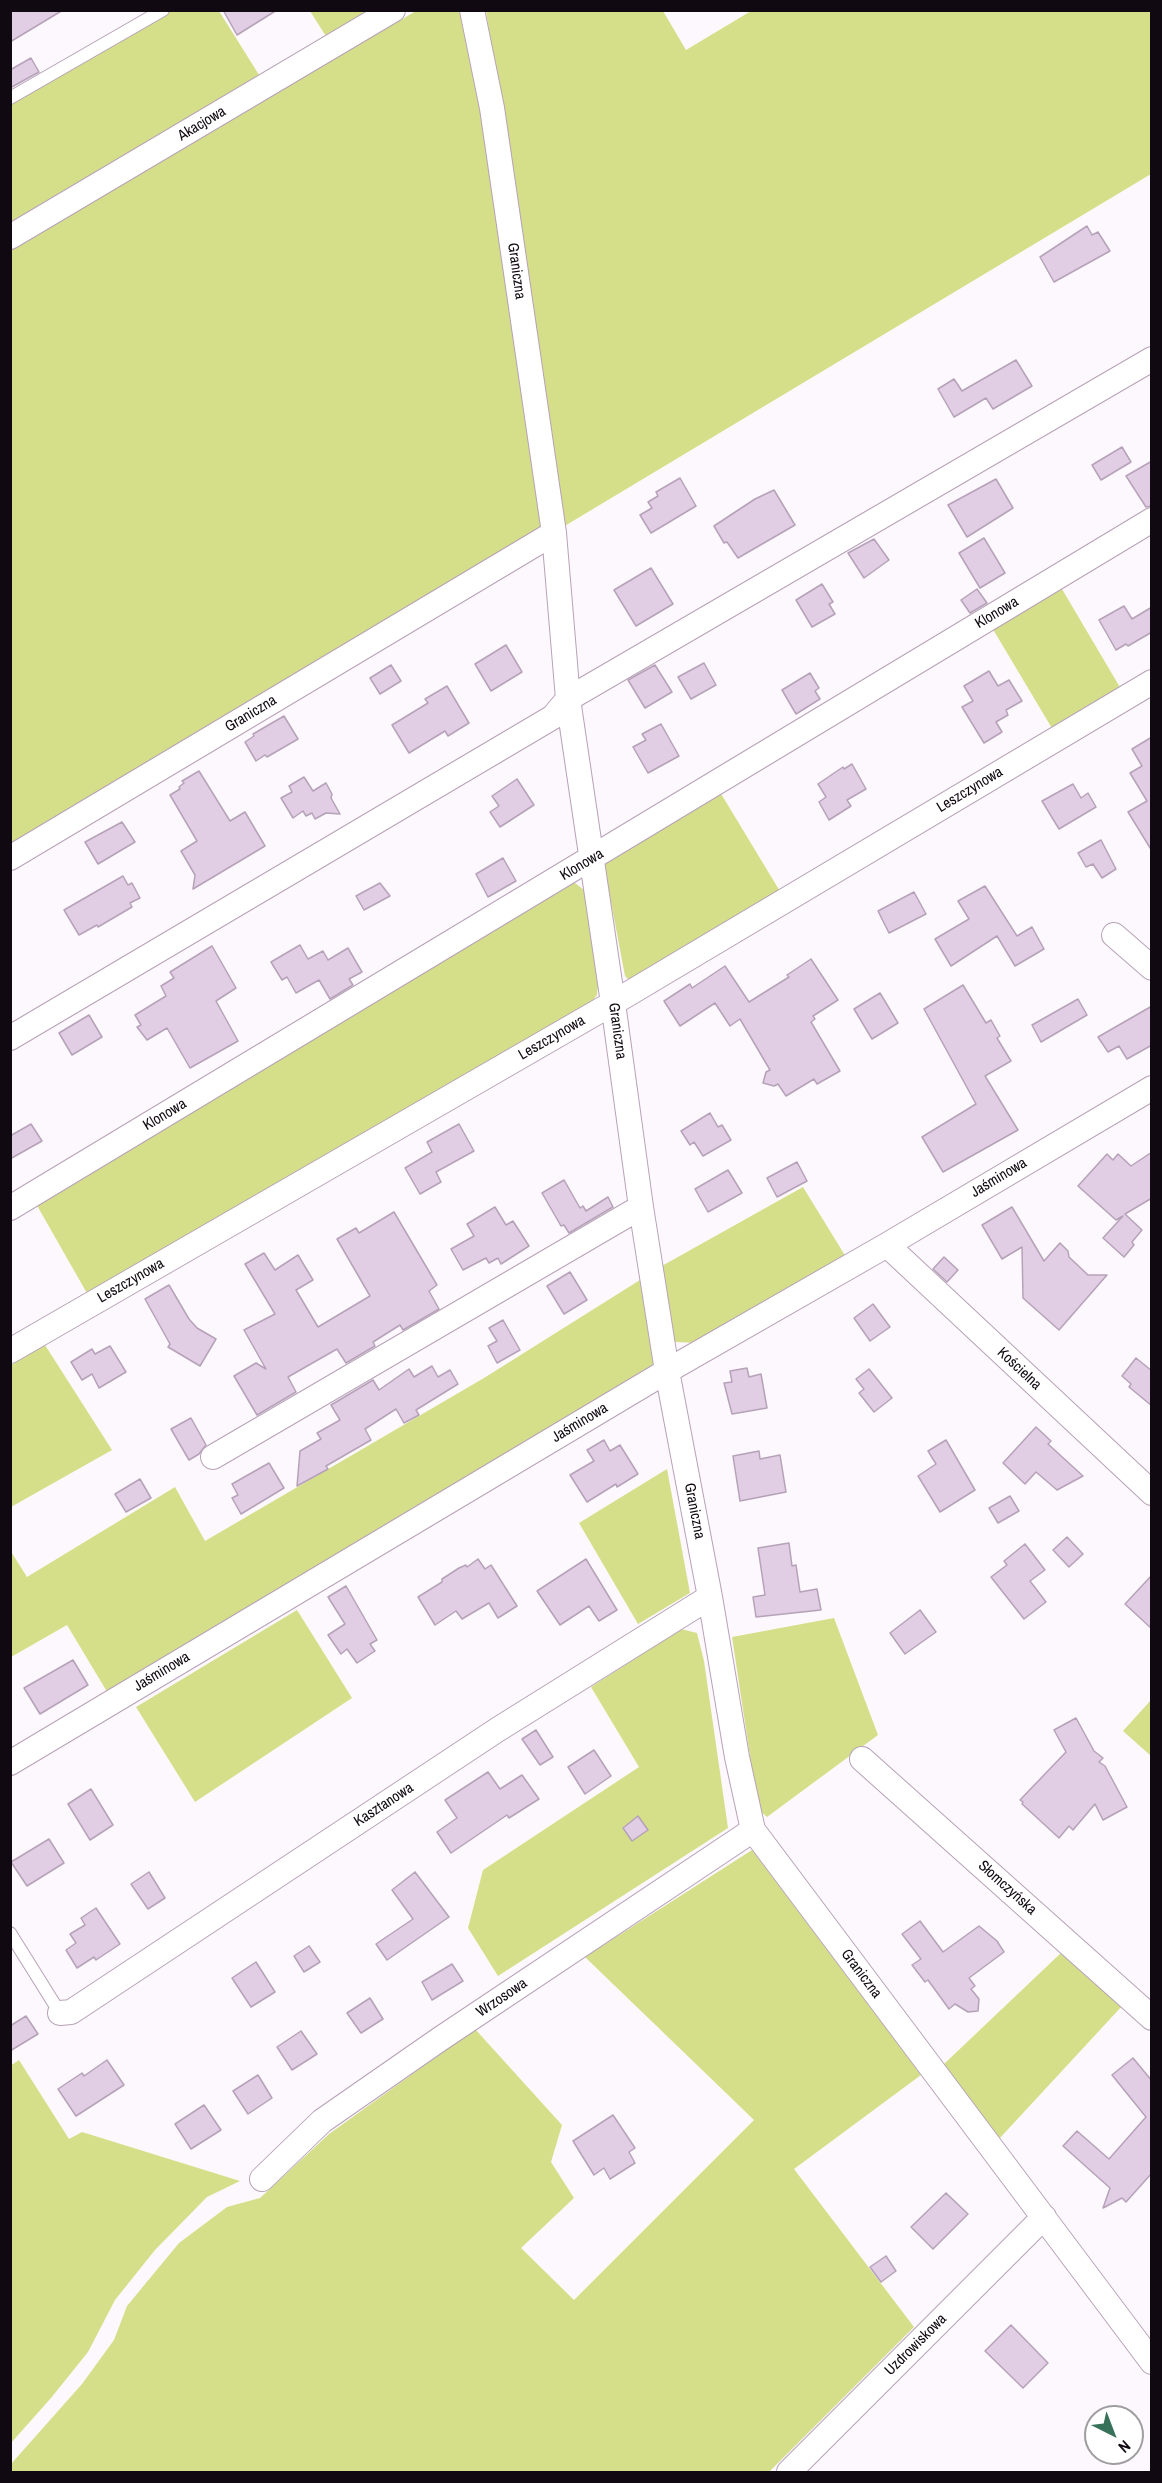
<!DOCTYPE html>
<meta charset="utf-8">
<style>
body{margin:0}
#map{position:relative;width:1162px;height:2483px;overflow:hidden;background:#fdf8fd;font-family:"Archivo Narrow",sans-serif}
canvas{display:block}
.frame{position:absolute;inset:0;border:12px solid #100911;pointer-events:none}
.north{position:absolute;left:1084px;top:2405px;width:60px;height:60px;box-sizing:border-box;background:#fff;border:2px solid #9f9da0;border-radius:50%;rotate:138deg;font-size:16px;font-weight:700;line-height:24px;text-align:center;color:#100911}
.north::after{content:'';display:block;margin:auto;width:21px;height:27px;background:#377159;clip-path:polygon(50% 0,100% 100%,50% 72%,0 100%)}
</style>
<div id="map">
<canvas width="1162" height="2483"></canvas>
<div class="frame"></div>
<div class="north">N</div>
</div>
<script>
const ctx = document.querySelector('canvas').getContext('2d');
ctx.lineJoin = 'round';
function fill(path, color) { ctx.fillStyle = color; ctx.fill(path, 'evenodd'); }
const shape = rows => new Path2D(rows.map(r => 'M' + r).join(''));
function strokePath(path, color, width, dash) { ctx.strokeStyle = color; ctx.lineWidth = width; ctx.lineCap = dash ? 'butt' : 'round'; ctx.setLineDash(dash || []); ctx.stroke(path); }
function label(font, color, halo, rows, align = 'center') {
  ctx.font = font + ' "Archivo Narrow",sans-serif'; ctx.lineWidth = 4.5; ctx.setLineDash([]); ctx.textBaseline = 'middle'; ctx.strokeStyle = halo; ctx.fillStyle = color; for (const [text, x, y, turn = 0] of rows) {
    ctx.save(); ctx.translate(x, y); ctx.rotate((+turn || 0) * Math.PI / 180); ctx.textAlign = isNaN(turn) ? turn : align; if (halo) ctx.strokeText(text, 0, 0); ctx.fillText(text, 0, 0); ctx.restore();
  }
}
const green = shape([
 [171,11,219,11,261,78,11,226,10,105],
 [310,11,372,11,327,38],
 [416,11,464,11,546,531,11,850,10,250],
 [486,11,663,11,686,50,751,11,1151,11,1151,174,563,527],
 [1059,584,1121,689,1053,730,991,626],
 [720,792,781,893,629,980,625,976,604,865,610,856],
 [575,883,584,890,598,984,597,995,589,1005,88,1295,35,1202,567,884],
 [803,1187,846,1257,699,1343,675,1342,660,1267],
 [640,1280,654,1362,651,1374,109,1695,67,1625,11,1657,10,1550,27,1577,175,1487,205,1541,484,1378],
 [45,1345,112,1450,11,1507,11,1365],
 [667,1469,690,1593,638,1624,579,1523],
 [297,1610,352,1698,195,1802,136,1707],
 [834,1618,878,1735,767,1817,758,1809,732,1637],
 [681,1629,697,1633,704,1661,728,1828,498,1976,468,1928,483,1870,639,1767,591,1687],
 [1151,1700,1151,1756,1123,1731],
 [752,1850,921,2075,794,2169,914,2327,769,2472,11,2472,11,2464,82,2384,114,2340,127,2306,179,2243,227,2207,260,2198,329,2134,475,2029,562,2125,551,2162,574,2198,521,2248,574,2300,754,2120,585,1957],
 [1062,1952,1123,2005,999,2139,944,2064],
 [19,2060,69,2139,82,2132,240,2181,207,2197,155,2250,115,2300,88,2352,51,2398,11,2443,10,2066]
]);
const building = shape([
 [10,10,63,10,10,42,10,10],
 [223,10,277,10,237,35,223,10],
 [31,58,39,72,10,88,10,70,31,58],
 [1087,226,1092,235,1098,232,1110,251,1054,282,1040,257,1087,226],
 [1016,360,1032,386,993,409,986,398,954,417,938,389,954,379,962,391,1016,360],
 [1122,447,1131,462,1101,480,1092,465,1122,447],
 [1152,461,1152,506,1146,507,1126,476,1152,461],
 [680,478,696,506,651,533,640,515,652,508,648,502,658,496,656,492,680,478],
 [996,479,1013,508,967,537,948,505,996,479],
 [774,490,795,525,738,558,727,542,724,543,714,526,755,499,774,490],
 [984,538,1005,573,980,588,959,553,984,538],
 [874,539,889,560,864,578,848,553,874,539],
 [651,568,673,604,636,626,614,590,651,568],
 [822,584,833,602,829,604,835,614,812,627,796,600,822,584],
 [977,589,987,603,970,613,961,600,977,589],
 [1124,606,1132,619,1152,607,1152,632,1128,646,1126,644,1116,650,1099,620,1124,606],
 [506,645,522,672,491,691,475,664,506,645],
 [704,663,716,685,691,699,678,677,704,663],
 [391,665,401,681,380,694,370,678,391,665],
 [655,665,672,692,645,708,628,680,655,665],
 [989,671,998,686,1009,680,1022,701,1006,710,1008,715,996,722,1002,732,984,743,962,707,973,701,964,686,989,671],
 [810,673,819,688,815,691,820,699,796,714,782,690,810,673],
 [447,686,469,723,448,736,445,731,409,753,392,725,428,703,425,699,447,686],
 [284,716,298,739,267,757,265,755,256,761,245,742,254,736,253,734,284,716],
 [661,724,679,756,648,773,633,747,646,740,642,734,661,724],
 [1152,737,1152,851,1128,812,1147,801,1130,773,1142,766,1132,749,1152,737],
 [852,764,866,789,847,800,851,806,829,820,819,802,826,797,818,784,843,767,844,769,852,764],
 [199,771,230,821,245,812,265,846,193,889,195,875,181,851,197,841,170,795,180,789,179,787,184,783,182,781,199,771],
 [304,777,313,791,326,783,332,794,331,798,340,814,326,813,315,819,312,813,306,816,303,811,293,818,281,798,292,792,289,786,304,777],
 [517,779,534,805,500,827,490,812,499,806,492,796,517,779],
 [1073,784,1081,798,1088,793,1096,807,1059,829,1042,801,1073,784],
 [122,822,135,842,98,864,85,842,122,822],
 [1101,840,1116,869,1102,878,1093,864,1086,867,1078,853,1101,840],
 [503,858,516,881,488,897,476,874,503,858],
 [123,876,128,885,132,883,140,898,130,903,132,907,98,927,97,925,79,935,64,910,123,876],
 [380,883,390,896,364,910,356,896,380,883],
 [985,886,1017,936,1032,927,1044,949,1015,966,997,936,951,966,935,939,969,919,958,901,985,886],
 [914,892,926,914,889,933,878,911,914,892],
 [300,945,308,959,323,951,328,960,348,948,362,972,349,979,353,985,330,999,319,980,296,993,287,977,282,980,271,962,300,945],
 [212,946,236,988,216,1001,238,1041,190,1068,167,1028,147,1040,137,1027,141,1025,135,1015,166,996,161,986,174,978,170,972,212,946],
 [811,959,838,1000,813,1016,815,1019,811,1022,840,1071,817,1084,814,1079,786,1096,778,1084,774,1086,763,1083,766,1072,770,1070,740,1019,730,1026,715,1003,680,1026,664,1001,690,984,692,988,725,966,749,1002,789,977,787,975,811,959],
 [963,985,986,1023,991,1020,1000,1036,997,1038,1011,1061,985,1076,1018,1130,943,1172,922,1137,976,1104,924,1009,963,985],
 [880,993,898,1023,872,1039,854,1009,880,993],
 [1078,999,1087,1015,1041,1042,1032,1025,1078,999],
 [1152,1006,1152,1045,1127,1059,1119,1046,1108,1052,1098,1037,1152,1006],
 [89,1015,102,1037,72,1055,59,1033,89,1015],
 [710,1113,718,1127,722,1125,731,1140,703,1156,694,1142,690,1145,681,1131,710,1113],
 [31,1124,42,1141,10,1159,10,1136,31,1124],
 [459,1124,474,1151,436,1172,441,1182,420,1194,405,1168,432,1152,427,1142,459,1124],
 [1152,1152,1152,1198,1125,1214,1142,1230,1132,1242,1134,1245,1124,1257,1103,1238,1123,1216,1116,1220,1078,1186,1107,1154,1113,1160,1118,1154,1131,1166,1152,1152],
 [797,1162,807,1181,777,1197,767,1178,797,1162],
 [728,1170,742,1193,708,1212,695,1189,728,1170],
 [564,1180,580,1208,583,1206,586,1211,608,1197,613,1207,569,1233,564,1225,561,1226,542,1193,564,1180],
 [495,1207,506,1225,513,1221,529,1246,501,1264,498,1258,489,1263,486,1258,463,1270,451,1249,474,1236,467,1224,495,1207],
 [1012,1207,1044,1261,1060,1243,1068,1251,1069,1257,1088,1275,1107,1275,1059,1330,1023,1298,1022,1247,1002,1259,982,1225,1012,1207],
 [394,1212,437,1285,429,1291,439,1309,403,1330,400,1325,373,1342,375,1346,346,1363,337,1349,288,1377,296,1392,257,1415,234,1376,256,1363,266,1369,244,1330,275,1314,245,1264,264,1253,275,1270,298,1255,313,1280,296,1290,318,1327,370,1296,337,1239,356,1228,359,1233,394,1212],
 [944,1257,958,1270,947,1282,933,1269,944,1257],
 [570,1272,587,1300,564,1314,547,1286,570,1272],
 [169,1285,189,1319,197,1328,216,1339,200,1366,168,1347,170,1344,145,1299,169,1285],
 [873,1304,890,1327,870,1341,854,1318,873,1304],
 [503,1320,520,1350,497,1363,488,1346,497,1341,489,1328,503,1320],
 [110,1346,126,1372,99,1388,92,1374,82,1380,71,1362,92,1349,95,1354,110,1346],
 [1136,1358,1152,1371,1152,1406,1129,1387,1131,1384,1122,1376,1136,1358],
 [432,1366,438,1377,450,1370,458,1384,416,1410,419,1415,404,1423,396,1409,365,1429,371,1440,326,1466,328,1469,297,1486,300,1451,321,1439,317,1433,340,1420,331,1405,373,1380,379,1390,409,1369,414,1377,432,1366],
 [747,1368,749,1377,761,1374,767,1408,732,1414,724,1383,732,1382,730,1371,747,1368],
 [869,1369,892,1398,874,1412,859,1393,864,1389,856,1379,869,1369],
 [191,1418,206,1445,199,1454,189,1460,171,1429,191,1418],
 [1036,1427,1051,1441,1048,1444,1083,1476,1057,1490,1036,1472,1025,1484,1003,1463,1036,1427],
 [604,1440,610,1451,620,1445,638,1474,617,1487,616,1484,587,1502,570,1475,594,1461,587,1450,604,1440],
 [946,1440,975,1490,940,1512,918,1476,936,1464,928,1451,946,1440],
 [759,1451,760,1459,780,1455,786,1492,740,1501,733,1456,759,1451],
 [269,1463,284,1488,241,1514,232,1498,238,1495,232,1484,269,1463],
 [140,1479,151,1498,126,1512,115,1494,140,1479],
 [1010,1496,1019,1511,998,1523,989,1508,1010,1496],
 [1067,1537,1083,1554,1069,1567,1053,1550,1067,1537],
 [789,1543,792,1566,796,1565,800,1592,817,1589,821,1610,756,1617,753,1597,765,1595,758,1548,789,1543],
 [1025,1544,1045,1570,1030,1581,1046,1602,1024,1619,991,1577,1007,1565,1004,1561,1025,1544],
 [478,1559,485,1569,491,1565,517,1606,498,1618,489,1603,462,1619,456,1611,435,1625,418,1597,442,1582,442,1579,459,1568,466,1565,467,1567,478,1559],
 [586,1559,617,1610,599,1621,589,1606,560,1625,537,1591,586,1559],
 [1152,1575,1152,1629,1125,1604,1152,1575],
 [346,1586,377,1640,370,1644,375,1651,357,1663,347,1649,341,1654,328,1635,345,1624,328,1597,346,1586],
 [920,1610,936,1632,905,1654,890,1633,920,1610],
 [73,1660,88,1685,40,1714,24,1688,73,1660],
 [1076,1718,1094,1751,1103,1758,1099,1762,1105,1766,1127,1807,1103,1820,1095,1804,1073,1830,1069,1826,1059,1838,1022,1804,1023,1802,1020,1800,1066,1752,1054,1730,1076,1718],
 [536,1730,553,1757,540,1765,522,1739,536,1730],
 [594,1750,611,1776,585,1794,568,1767,594,1750],
 [488,1772,500,1789,522,1775,539,1799,509,1818,507,1815,451,1853,437,1832,457,1818,445,1800,488,1772],
 [91,1789,113,1825,90,1840,68,1804,91,1789],
 [638,1816,648,1830,632,1841,623,1828,638,1816],
 [49,1839,64,1863,27,1886,11,1862,49,1839],
 [149,1872,165,1898,148,1909,131,1884,149,1872],
 [415,1872,449,1917,387,1960,376,1944,413,1919,392,1890,415,1872],
 [96,1908,120,1944,96,1960,94,1957,77,1968,66,1950,76,1943,70,1934,85,1925,81,1918,96,1908],
 [920,1921,943,1952,979,1926,997,1941,1004,1952,969,1978,975,1986,971,1989,979,1999,978,2011,968,2012,955,2004,949,2009,928,1980,925,1982,912,1965,921,1959,902,1934,920,1921],
 [309,1946,320,1962,304,1972,294,1956,309,1946],
 [256,1962,275,1992,251,2007,232,1978,256,1962],
 [452,1964,463,1981,432,2000,422,1982,452,1964],
 [370,1998,383,2019,361,2033,347,2013,370,1998],
 [26,2016,38,2034,10,2051,10,2026,26,2016],
 [301,2031,317,2054,292,2070,277,2047,301,2031],
 [1133,2058,1152,2081,1152,2173,1126,2202,1122,2198,1103,2208,1110,2188,1063,2146,1077,2131,1109,2159,1146,2117,1112,2075,1133,2058],
 [107,2060,124,2085,76,2116,58,2089,82,2073,84,2076,107,2060],
 [258,2075,272,2098,248,2114,233,2091,258,2075],
 [204,2105,221,2130,191,2149,175,2124,204,2105],
 [613,2115,635,2148,629,2152,635,2163,610,2179,604,2168,594,2175,573,2141,613,2115],
 [946,2193,968,2214,933,2249,911,2227,946,2193],
 [886,2256,896,2271,881,2282,870,2267,886,2256],
 [1011,2325,1048,2363,1023,2388,985,2351,1011,2325]
]);
const service = shape([
 [10,98,163,10],
 [10,1933,60,2013]
]);
const minor = shape([
 [472,10,492,108,554,533,568,699,613,1003,641,1207,667,1371,710,1597,737,1757,753,1830,1152,2362],
 [10,237,393,10],
 [10,858,554,533],
 [1114,935,1152,968],
 [10,1038,553,717,568,699,1152,359],
 [10,1208,1152,520],
 [887,1245,1152,1493],
 [10,1351,613,1003,1152,682],
 [213,1457,641,1207],
 [862,1759,1152,2018],
 [10,1763,667,1371,887,1245,1152,1088],
 [60,2013,71,2012,497,1730,710,1597],
 [262,2179,322,2121,440,2039,753,1830],
 [789,2472,1044,2217]
]);
const streetNames = [
 ["Akacjowa",202,124,-31],
 ["Graniczna",516,271,82],
 ["Klonowa",997,613,-31],
 ["Graniczna",251,714,-31],
 ["Leszczynowa",970,790,-31],
 ["Klonowa",582,865,-31],
 ["Graniczna",617,1031,82],
 ["Leszczynowa",552,1038,-30],
 ["Klonowa",165,1115,-31],
 ["Jaśminowa",999,1178,-31],
 ["Leszczynowa",131,1281,-30],
 ["Kościelna",1019,1369,43],
 ["Jaśminowa",580,1423,-31],
 ["Graniczna",694,1511,79],
 ["Jaśminowa",162,1672,-31],
 ["Kasztanowa",384,1805,-33],
 ["Słomczyńska",1007,1888,42],
 ["Graniczna",861,1974,53],
 ["Wrzosowa",502,1998,-34],
 ["Uzdrowiskowa",916,2345,-45]
];
fill(green, '#d5df89');
fill(building, '#e1cde4');
strokePath(building, '#b6a2b8', 1.5);
strokePath(service, '#b7a2b7', 14);
strokePath(minor, '#b7a2b7', 26);
strokePath(service, '#fff', 12);
strokePath(minor, '#fff', 24);
label('15px', '#100911', '#fff', streetNames);
</script>
